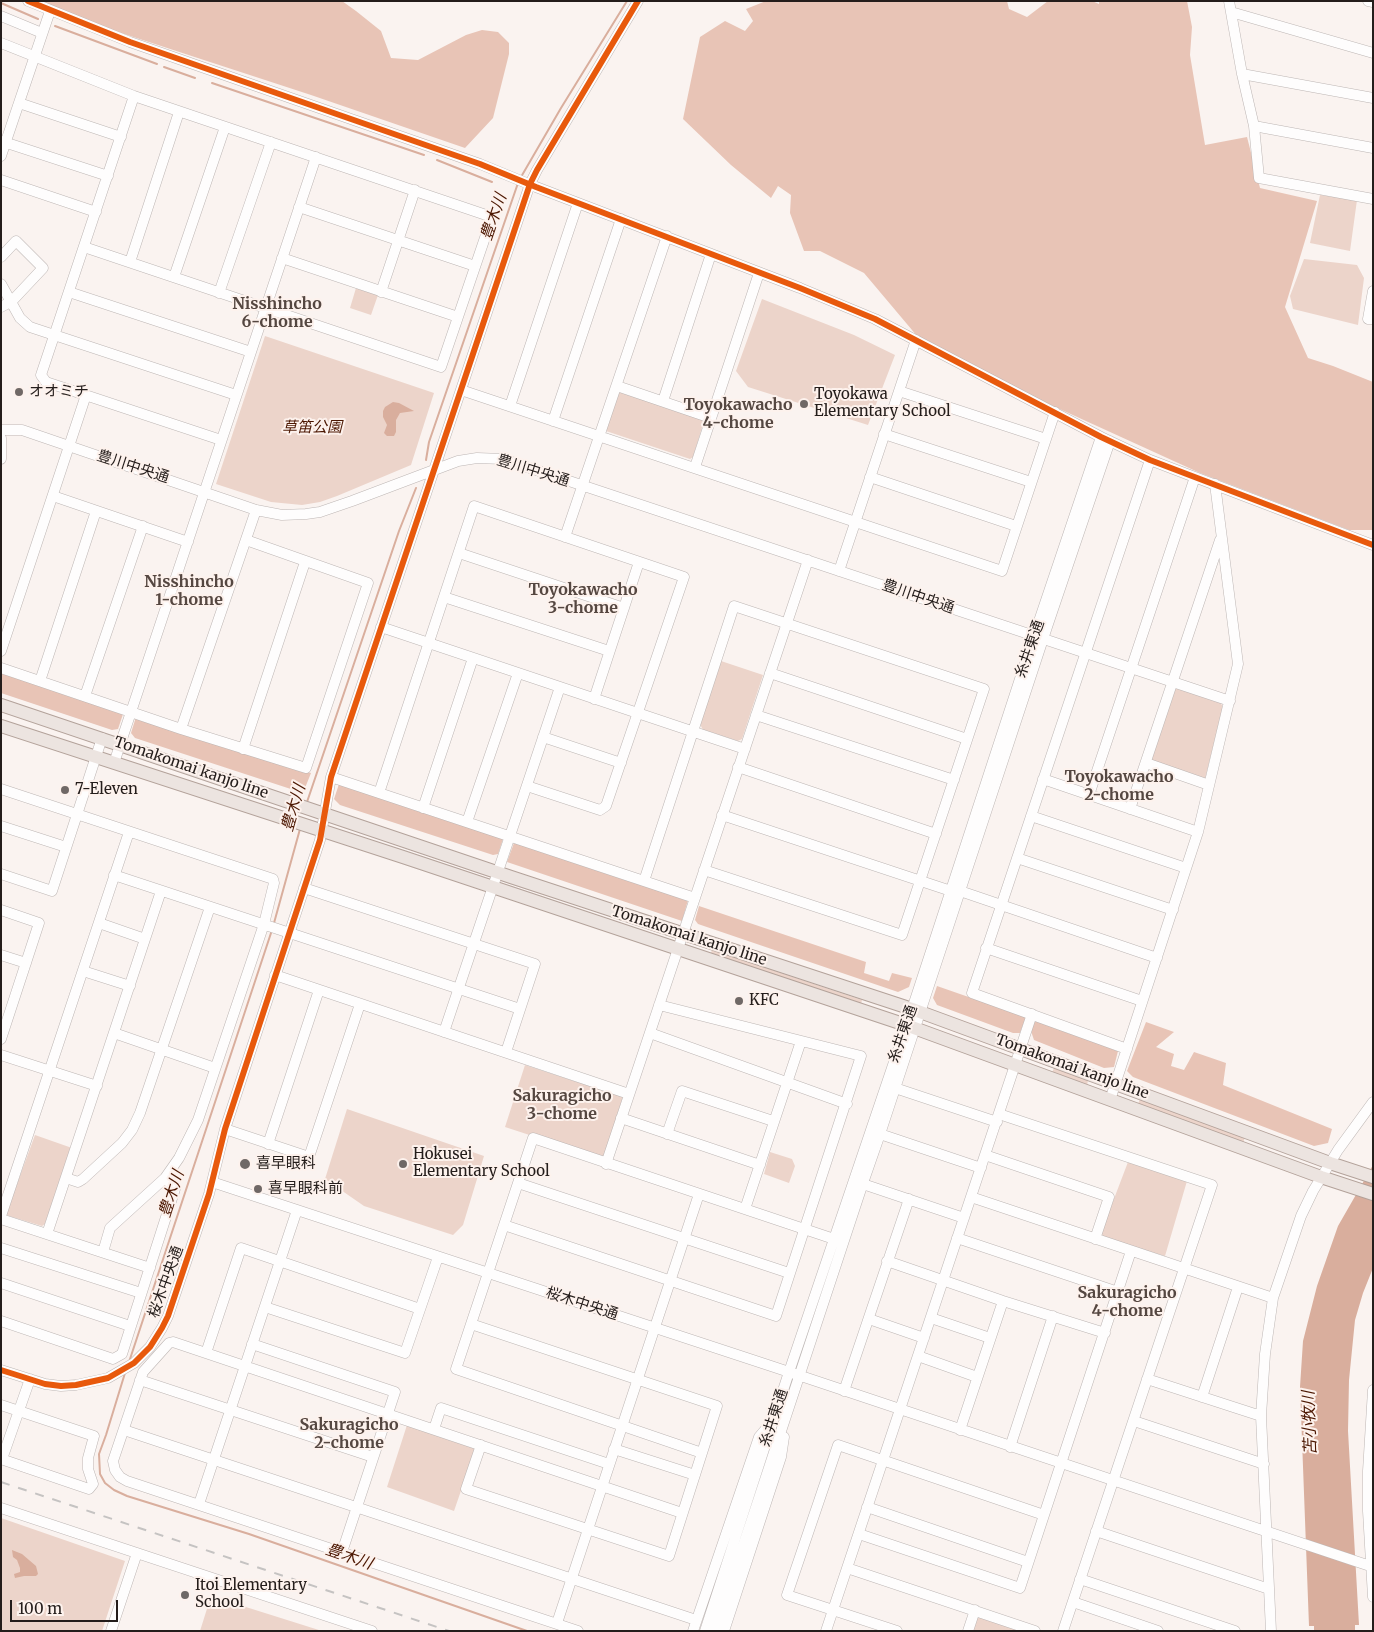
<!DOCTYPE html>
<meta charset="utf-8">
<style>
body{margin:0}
#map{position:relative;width:1374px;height:1632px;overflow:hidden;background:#faf3f0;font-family:Merriweather,serif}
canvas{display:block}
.frame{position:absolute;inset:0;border:2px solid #241d1b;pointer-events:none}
.scale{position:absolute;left:10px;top:1600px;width:108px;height:22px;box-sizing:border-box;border:2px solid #241d1b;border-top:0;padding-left:6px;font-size:15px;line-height:18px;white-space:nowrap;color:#241d1b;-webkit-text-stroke:4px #fdf2ed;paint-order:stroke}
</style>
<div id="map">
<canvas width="1374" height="1632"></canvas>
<div class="frame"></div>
<div class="scale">100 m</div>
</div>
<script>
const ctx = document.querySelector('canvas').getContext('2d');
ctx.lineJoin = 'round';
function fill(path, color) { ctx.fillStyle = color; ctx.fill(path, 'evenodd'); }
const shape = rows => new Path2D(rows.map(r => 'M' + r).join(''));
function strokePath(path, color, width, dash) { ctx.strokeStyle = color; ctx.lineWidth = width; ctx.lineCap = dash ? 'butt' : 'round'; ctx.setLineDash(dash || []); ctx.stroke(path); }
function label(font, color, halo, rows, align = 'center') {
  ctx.font = font + ' Merriweather,"Noto Sans JP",serif'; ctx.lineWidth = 4; ctx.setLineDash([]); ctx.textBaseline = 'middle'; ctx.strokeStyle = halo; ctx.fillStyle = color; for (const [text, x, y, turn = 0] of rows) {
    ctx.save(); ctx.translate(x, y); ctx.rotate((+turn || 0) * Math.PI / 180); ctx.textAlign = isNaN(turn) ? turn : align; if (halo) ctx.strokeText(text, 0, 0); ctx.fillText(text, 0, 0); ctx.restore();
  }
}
const green = shape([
 [1320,195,1357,200,1350,251,1310,243],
 [1304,259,1357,265,1364,278,1358,325,1293,309,1290,296],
 [356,288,378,295,371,315,350,308],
 [762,299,854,335,895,355,868,425,748,387,736,371],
 [265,336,434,393,411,465,337,496,320,502,302,505,271,502,216,484],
 [622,391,702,418,704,421,693,457,690,459,606,431,618,392],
 [721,661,763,675,742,739,738,741,703,730,700,724],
 [1176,687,1220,702,1223,707,1205,779,1152,762,1151,759,1173,689],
 [712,950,862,1000,861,1004,711,953],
 [525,1065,623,1097,603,1159,505,1127],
 [1054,1068,1088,1080,1087,1086,1052,1073],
 [1140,1099,1245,1137,1243,1143,1138,1104],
 [347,1109,484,1156,463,1225,453,1235,364,1206,325,1179],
 [35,1135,72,1148,45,1224,42,1226,9,1216,6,1214],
 [770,1152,792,1159,795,1166,789,1183,764,1174],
 [1128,1162,1187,1181,1165,1256,1105,1239,1101,1233],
 [407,1425,474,1447,475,1450,454,1511,387,1487],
 [1,1518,125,1561,102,1631,1,1631],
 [211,1596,322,1631,200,1631],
 [979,1615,1022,1631,971,1631,975,1618]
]);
const forest = shape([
 [37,1,342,1,356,11,381,31,391,58,418,60,466,35,482,30,498,32,509,43,509,54,493,118,465,148,311,95,60,13],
 [766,1,1007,1,1009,9,1027,17,1048,1,1092,1,1099,4,1099,1,1187,1,1192,27,1190,55,1205,145,1247,137,1260,188,1317,201,1285,307,1308,358,1333,366,1373,382,1373,530,1349,530,1200,473,928,349,864,273,820,251,804,251,790,213,791,195,778,186,771,198,731,165,683,119,700,37,725,21,745,31,753,21,746,9],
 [1,673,123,714,118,729,112,730,1,693],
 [136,717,311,773,303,793,135,738,131,733],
 [339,784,503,839,498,854,493,855,340,805,334,799],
 [514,843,688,900,682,921,507,862],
 [699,906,866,962,864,973,889,981,892,973,912,978,909,987,898,992,698,924,695,920],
 [937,986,1026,1017,1020,1033,1013,1033,937,1005,933,998],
 [1035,1021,1118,1051,1114,1067,1104,1068,1034,1040,1031,1031],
 [1146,1022,1174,1032,1156,1047,1174,1054,1171,1066,1184,1070,1194,1052,1226,1063,1223,1085,1332,1129,1328,1143,1314,1146,1133,1077,1127,1071]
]);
const water = shape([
 [393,402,399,403,414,411,400,413,396,420,396,432,394,436,387,436,384,433,387,425,383,417,383,411,385,407],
 [1373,1165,1373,1268,1363,1293,1355,1320,1349,1380,1348,1431,1359,1625,1355,1625,1355,1631,1314,1631,1314,1626,1309,1626,1300,1387,1303,1341,1317,1286,1338,1226],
 [12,1550,22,1554,36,1566,38,1574,36,1576,24,1576,15,1578,14,1574,20,1572,20,1568,17,1560,13,1557]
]);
const stream = shape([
 [1,3,38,19],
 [55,26,157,64],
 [164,67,195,78],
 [212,83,424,155],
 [437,160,492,182],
 [521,177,561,108,627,1],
 [426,460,429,442,518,183],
 [307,802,399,531,416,488],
 [274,923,300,829],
 [129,1362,272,930],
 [125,1373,106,1435,99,1454,100,1474,105,1483,114,1490,127,1496,249,1534,527,1631]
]);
const minor = shape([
 [28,1,130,42,480,164,536,187,800,288,875,319,1101,437,1150,460,1373,545],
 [1229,1,1242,74,1254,126,1259,178,1373,199],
 [1368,1,1373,2],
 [1231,12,1373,53],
 [1,16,42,33],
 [1,43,134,96,492,217,441,367,84,247],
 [1242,74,1373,98],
 [134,96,41,375,46,382,221,440],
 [19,103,121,137],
 [1254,126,1373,148],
 [1,141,108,176],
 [1,156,50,11],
 [1,180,96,212],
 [299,207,475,266],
 [1,257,16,241,43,268,12,301,1,307],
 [282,258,458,317],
 [130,262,179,112],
 [174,277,225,127],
 [1,284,20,318,30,327,236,395],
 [1373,291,1368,319,1373,319],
 [69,292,251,352],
 [381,292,415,190],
 [219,293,271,142],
 [617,386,711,418],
 [461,390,1002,571,1055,412],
 [899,391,1046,439],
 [663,401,711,254],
 [510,406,578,203],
 [553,421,621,219],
 [1,430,22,430,256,510,282,515,306,514,320,512,352,501,458,461,477,458,503,459,1230,701],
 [884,434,1031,482],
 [1,438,1,459],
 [695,467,759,273],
 [870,477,1016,526],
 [53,496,188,542],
 [565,537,667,236],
 [459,553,624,608],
 [839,571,916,340],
 [444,597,609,651],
 [381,627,745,749],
 [1,651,86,395],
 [1,668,181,729,306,768,368,583,246,540],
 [770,673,967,739],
 [40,681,96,511],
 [85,696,143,526],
 [594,699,639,562],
 [756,715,954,780],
 [181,729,256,510],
 [543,737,621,763],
 [243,749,305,562],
 [114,763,316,157],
 [1146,763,1209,785],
 [738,767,936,834],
 [331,777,695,898],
 [1043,779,1198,832],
 [1,789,273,879,274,883,264,924,198,1120,179,1158,165,1178,110,1228,103,1252],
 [379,793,474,506,684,577,606,806,600,810,527,786],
 [1089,795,1195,477],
 [423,808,473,658],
 [1130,809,1220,540],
 [722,815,951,891,960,891,1157,958],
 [1031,816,1186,868],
 [467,822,518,673],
 [1,826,66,847],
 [1017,858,1173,910],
 [1,874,52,891,102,738],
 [114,875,520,1009],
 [644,881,734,606,984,689,902,935,704,870],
 [304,888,535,964,506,1052],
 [1,910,39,923,1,1039],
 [99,923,145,939],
 [986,948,1142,1001],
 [1,955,26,963],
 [83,971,130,986],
 [275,975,629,1094],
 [444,1032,560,687],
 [114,1033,215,1068],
 [650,1033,847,1104],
 [1127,1049,972,993,1150,460],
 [1,1055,97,1086],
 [889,1086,997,1122],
 [1110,1100,1198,832,1238,664,1215,484],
 [999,1114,1212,1185,1063,1631],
 [621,1118,760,1165],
 [225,1129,309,1157,360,1004],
 [874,1132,981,1168],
 [667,1134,682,1091,773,1121],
 [268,1144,319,990],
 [985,1155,1109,1197,1095,1239],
 [606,1164,808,560],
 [66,1178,78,1182,83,1179,122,1143,132,1130,140,1113,210,907],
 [212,1182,774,1367,1373,1567],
 [857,1182,964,1218],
 [518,1183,789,1273],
 [971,1197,1273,1298],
 [745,1209,801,1041],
 [1,1216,129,832],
 [1,1219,150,1268],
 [504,1225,776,1316,861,1056,659,1005],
 [47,1234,161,891],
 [957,1238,1118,1292],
 [1,1248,141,1293],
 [887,1261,1003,1301,1105,1333],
 [1,1283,130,1326],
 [265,1307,405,1353,438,1257],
 [931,1318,990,1338],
 [869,1319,924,1338],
 [1,1321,113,1359,122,1354,175,1189,165,1178],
 [471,1324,717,1406,669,1556,466,1489,481,1445],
 [252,1344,395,1392,342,1552],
 [206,1353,241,1248,420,1309],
 [918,1356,977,1377],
 [1,1370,45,1384,61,1386,76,1385,108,1378,134,1363,150,1347,162,1328,168,1316,209,1194,225,1129,320,840,331,777,530,184,537,170,638,1],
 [1147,1379,1261,1416],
 [140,1380,373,1457],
 [1373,1390,1368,1471,1368,1511,1373,1597],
 [844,1391,909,1199],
 [1202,1397,1238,1287],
 [1,1405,94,1436,88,1458,88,1469,93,1484,89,1489,1,1459],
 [1134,1421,1264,1464],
 [434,1429,441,1408,609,1464],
 [124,1430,696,1620],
 [960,1430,1003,1301],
 [1010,1447,1053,1316],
 [614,1449,695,1475],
 [702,1453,456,1369,533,1138,840,1241],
 [2,1459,30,1379],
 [199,1504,297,1210],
 [867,1507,1028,1562],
 [1,1508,372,1631],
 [1096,1531,1269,1589],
 [859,1534,1020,1588,1131,1251],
 [847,1568,1035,1631],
 [1080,1579,1235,1631],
 [1073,1602,1158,1631],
 [557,1623,699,1194],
 [111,1631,137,1553],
 [578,1631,127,1481,120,1477,115,1470,113,1461,143,1372,169,1343,173,1342,682,1513],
 [693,1631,759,1437,770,1424],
 [705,1631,789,1372,916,997,1034,636,1101,437],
 [715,1631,863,1183,880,1134,1047,627,1110,441],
 [724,1631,781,1457,784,1437],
 [826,1631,1032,1014],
 [897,1631,787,1595,838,1445,1044,1515],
 [968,1631,975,1610],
 [1271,1631,1261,1416,1265,1354,1273,1298,1301,1216,1313,1191,1338,1150,1373,1102]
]);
const major = shape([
 [1,705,511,877,912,1009,1330,1163,1373,1177],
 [1,726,403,857,906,1025,1321,1177,1373,1194]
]);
const rail = shape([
 [1,1482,449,1631]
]);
const cycleway = shape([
 [28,1,130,42,480,164,536,187,800,288,875,319,1101,437,1150,460,1373,545],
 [1,1370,45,1384,61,1386,76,1385,108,1378,134,1363,150,1347,162,1328,168,1316,209,1194,225,1129,320,840,331,777,530,184,537,170,638,1]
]);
const markers = [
 [19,392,5,"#6f6866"],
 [804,404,5,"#6f6866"],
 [65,790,5,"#6f6866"],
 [739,1001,5,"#6f6866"],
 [245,1164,6,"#6f6866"],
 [403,1164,5,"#6f6866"],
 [258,1189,5,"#6f6866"],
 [185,1595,5,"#6f6866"]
];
const poiNames = [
 ["オオミチ",29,392],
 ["Toyokawa",814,395],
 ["Elementary School",814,412],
 ["7-Eleven",75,790],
 ["KFC",749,1001],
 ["Hokusei",413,1155],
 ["Elementary School",413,1172],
 ["喜早眼科",256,1164],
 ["喜早眼科前",268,1189],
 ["Itoi Elementary",195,1586],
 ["School",195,1603]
];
const parkNames = [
 ["草笛公園",312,428]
];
const streetNames = [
 ["豊川中央通",133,467,18],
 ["豊川中央通",533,471,17],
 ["豊川中央通",918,597,19],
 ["糸井東通",1030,649,-71],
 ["Tomakomai kanjo line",191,768,19],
 ["Tomakomai kanjo line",689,936,18],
 ["糸井東通",903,1034,-71],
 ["Tomakomai kanjo line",1072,1067,20],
 ["桜木中央通",166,1282,-70],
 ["桜木中央通",582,1304,18],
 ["糸井東通",774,1418,-72]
];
const waterNames = [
 ["豊木川",494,217,-71],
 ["豊木川",294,808,-74],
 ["豊木川",172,1194,-72],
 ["苫小牧川",1310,1423,-92],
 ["豊木川",349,1557,19]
];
const neighbourhoodNames = [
 ["Nisshincho",277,304],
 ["6-chome",277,322],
 ["Toyokawacho",738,405],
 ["4-chome",738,423],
 ["Nisshincho",189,582],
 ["1-chome",189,600],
 ["Toyokawacho",583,590],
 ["3-chome",583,608],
 ["Toyokawacho",1119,777],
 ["2-chome",1119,795],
 ["Sakuragicho",562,1096],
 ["3-chome",562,1114],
 ["Sakuragicho",1127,1293],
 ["4-chome",1127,1311],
 ["Sakuragicho",349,1425],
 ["2-chome",349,1443]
];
fill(green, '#ecd4ca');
fill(forest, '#e8c4b6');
fill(water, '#d9ae9d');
strokePath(stream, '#d9ae9d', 2);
strokePath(minor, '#bdb6b4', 11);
strokePath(major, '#b3a29a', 14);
strokePath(minor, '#fefdfd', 10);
strokePath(major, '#ece4e0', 12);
strokePath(rail, '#c5c3c2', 2, [9, 9]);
strokePath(cycleway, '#e8590c', 6);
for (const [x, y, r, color] of markers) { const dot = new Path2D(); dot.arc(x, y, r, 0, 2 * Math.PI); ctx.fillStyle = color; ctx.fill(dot); strokePath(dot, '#fdf2ed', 2); }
label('15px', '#241d1b', '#fdf2ed', poiNames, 'left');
label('italic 15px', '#4b1600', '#fdf2ed', parkNames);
label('15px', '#241d1b', '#fdf2ed', streetNames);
label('italic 16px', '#4b1600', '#fdf2ed', waterNames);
label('bold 16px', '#554741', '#fdf2ed', neighbourhoodNames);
</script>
